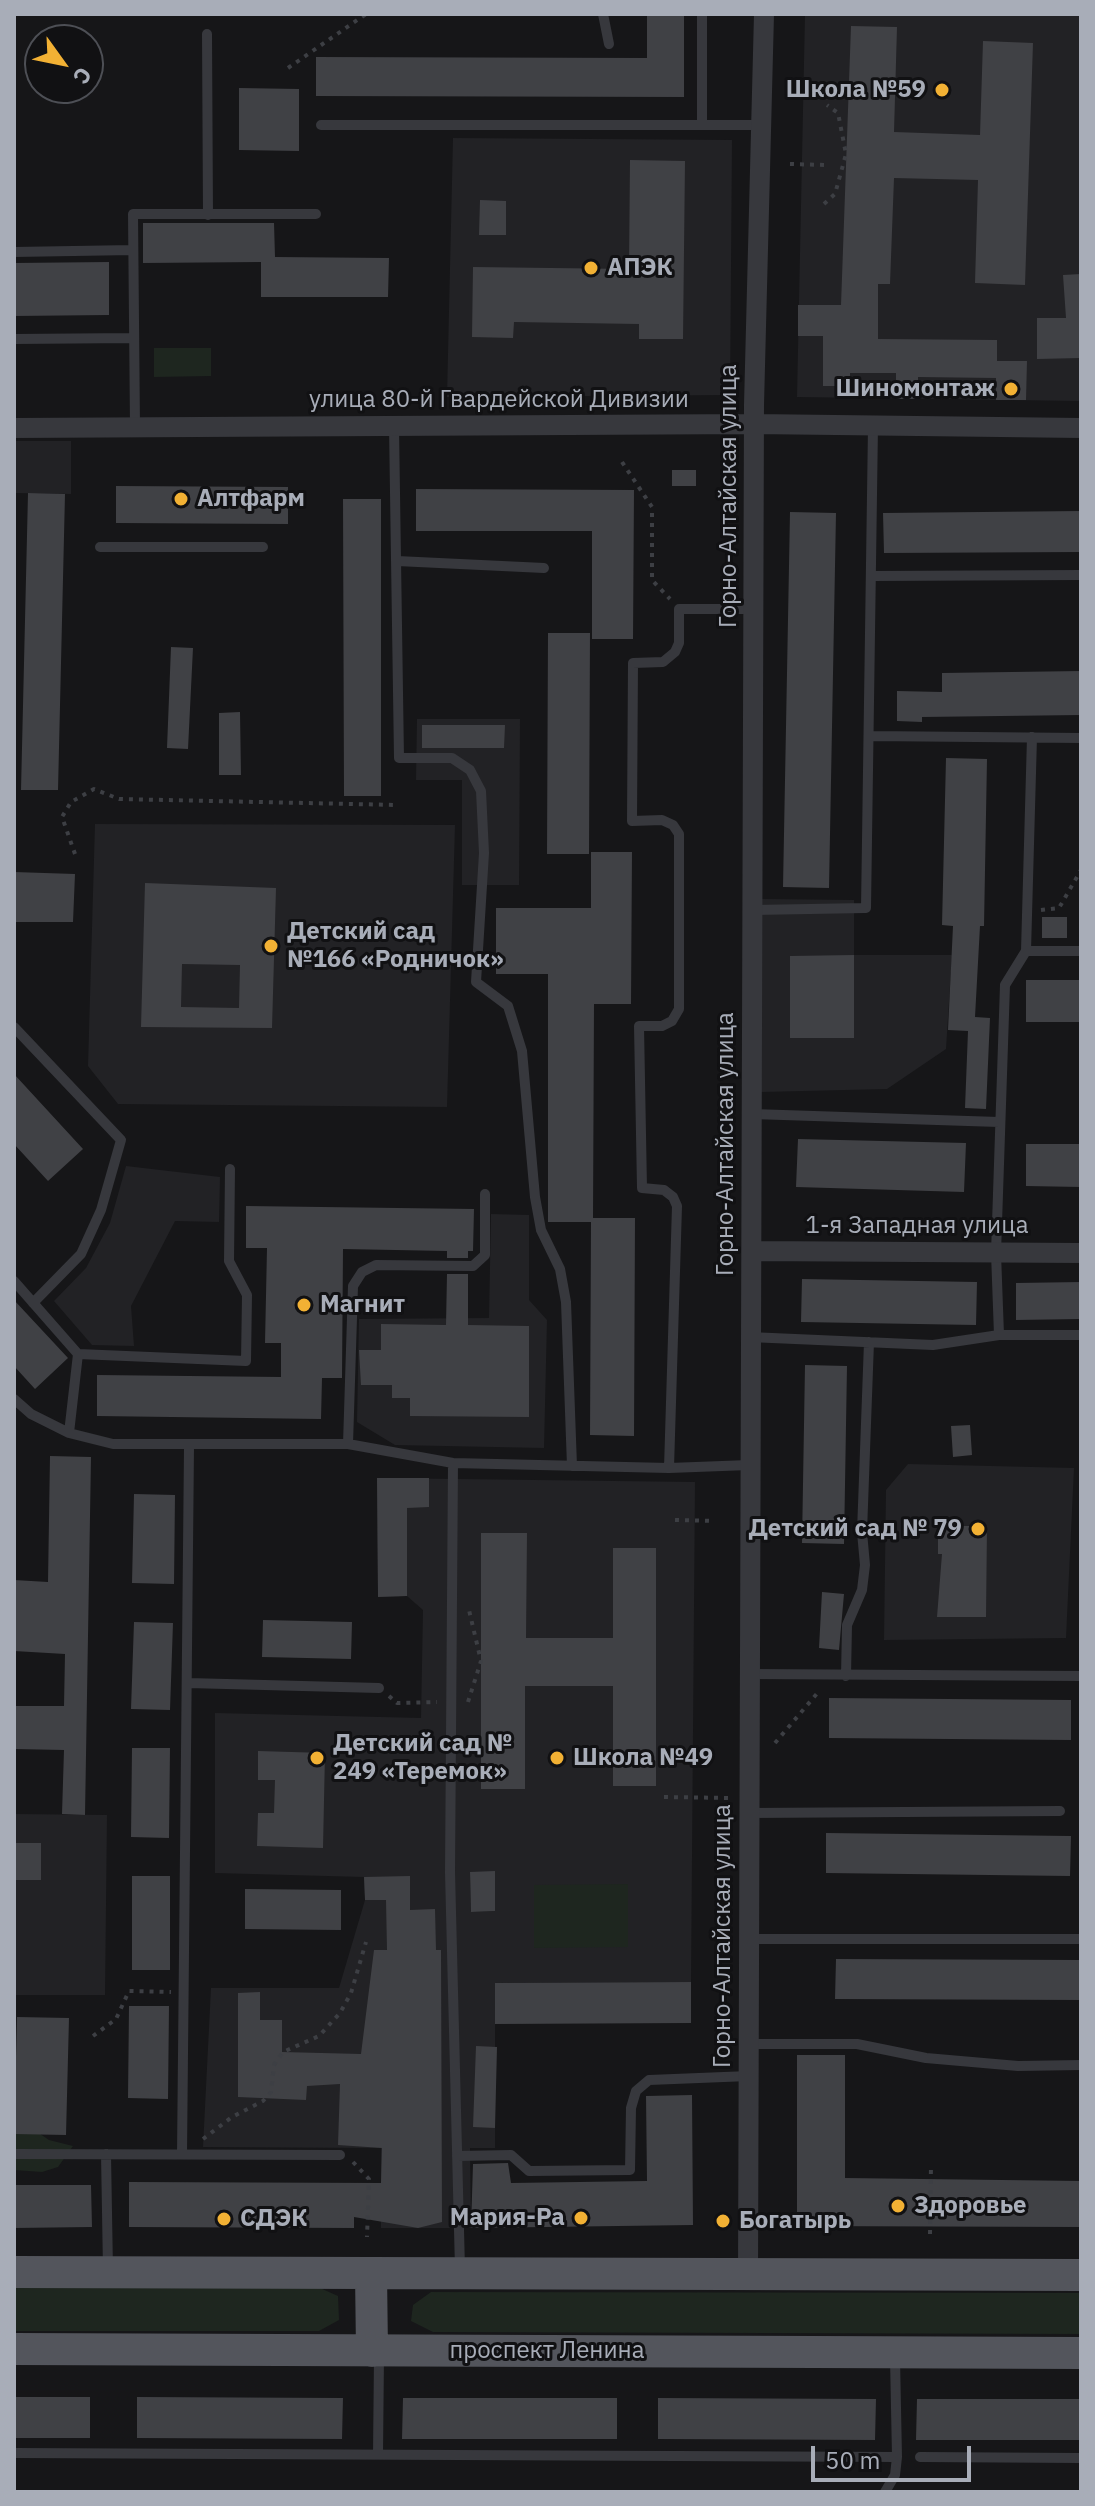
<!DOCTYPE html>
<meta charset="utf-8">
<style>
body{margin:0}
#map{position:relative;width:1095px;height:2506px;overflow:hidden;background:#161618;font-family:"IBM Plex Sans",sans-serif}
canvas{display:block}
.frame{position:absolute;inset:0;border:16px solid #a8adb8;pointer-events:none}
.north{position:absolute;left:24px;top:24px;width:80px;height:80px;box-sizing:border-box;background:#111113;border:2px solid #4d4f55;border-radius:50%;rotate:123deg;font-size:22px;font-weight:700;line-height:32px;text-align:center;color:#a8adb8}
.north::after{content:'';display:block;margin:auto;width:28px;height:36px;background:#f2b134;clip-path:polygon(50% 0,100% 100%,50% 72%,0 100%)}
.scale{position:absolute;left:811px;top:2446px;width:160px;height:36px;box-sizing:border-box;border:4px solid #a8adb8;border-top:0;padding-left:10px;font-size:24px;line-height:28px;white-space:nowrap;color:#a8adb8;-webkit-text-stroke:6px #111113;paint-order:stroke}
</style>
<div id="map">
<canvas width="1095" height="2506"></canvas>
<div class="frame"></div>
<div class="north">С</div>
<div class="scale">50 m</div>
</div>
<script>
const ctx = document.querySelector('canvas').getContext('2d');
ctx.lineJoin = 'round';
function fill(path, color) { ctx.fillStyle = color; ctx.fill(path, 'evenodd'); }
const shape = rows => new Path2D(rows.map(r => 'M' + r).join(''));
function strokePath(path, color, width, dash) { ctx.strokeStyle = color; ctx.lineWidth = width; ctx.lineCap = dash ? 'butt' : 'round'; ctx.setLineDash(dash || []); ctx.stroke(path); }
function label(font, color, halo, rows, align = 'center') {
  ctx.font = font + ' "IBM Plex Sans",sans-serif'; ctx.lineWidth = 6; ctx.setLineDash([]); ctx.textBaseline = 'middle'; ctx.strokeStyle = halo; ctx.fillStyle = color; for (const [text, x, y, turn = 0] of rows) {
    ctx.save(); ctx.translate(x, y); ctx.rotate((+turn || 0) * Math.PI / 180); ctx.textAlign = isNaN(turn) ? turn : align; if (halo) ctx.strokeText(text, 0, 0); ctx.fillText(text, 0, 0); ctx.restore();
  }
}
const built = shape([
 [805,14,1081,14,1081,401,797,397],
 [453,138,732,140,730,395,447,397],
 [14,441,71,441,71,494,14,493],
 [417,719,520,719,519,885,462,885,462,780,416,780],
 [95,824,455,825,447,1107,118,1104,88,1066],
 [762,899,854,900,854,955,952,955,946,1049,887,1089,761,1092],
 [126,1166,220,1177,219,1222,175,1221,131,1306,134,1346,92,1345,54,1301,86,1268,110,1223],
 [491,1214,529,1215,529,1300,547,1320,544,1448,395,1445,357,1422,359,1319,489,1318],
 [908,1464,1074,1468,1066,1638,884,1640,886,1490],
 [377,1478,695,1482,691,1982,495,1983,495,2148,470,2148,471,2228,381,2228,381,2148,203,2147,211,1988,339,1988,365,1900,364,1877,215,1873,215,1713,421,1718,423,1610,407,1596,378,1597],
 [470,1872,495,1872,495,1911,471,1912],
 [14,1814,107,1815,105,1995,14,1995]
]);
const green = shape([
 [154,348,211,348,211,376,154,377],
 [628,1884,628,1947,534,1948,534,1885],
 [14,2116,49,2140,73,2146,58,2167,42,2172,14,2170],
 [14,2286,320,2288,338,2296,339,2320,319,2331,14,2331],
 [431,2292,1081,2293,1081,2334,433,2332,411,2321,413,2305]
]);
const building = shape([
 [647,14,684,14,684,97,316,96,316,57,647,58],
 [851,26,897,27,894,132,980,135,983,41,1033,43,1025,285,975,283,978,180,894,178,890,284,878,284,878,339,997,340,997,361,1027,361,1026,400,996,400,996,378,918,377,918,399,896,399,896,373,850,373,850,386,823,386,823,336,798,336,798,305,841,305],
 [239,88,299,89,299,151,239,150],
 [630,160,685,161,683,339,639,339,639,324,514,322,513,338,472,337,473,267,629,269],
 [480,200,506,201,506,235,479,235],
 [143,223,274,223,275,257,389,258,388,297,261,297,261,262,143,263],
 [109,262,109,315,14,316,14,263],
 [1081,274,1081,358,1037,359,1037,318,1066,318,1063,275],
 [672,470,696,470,696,486,672,486],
 [116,486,288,487,288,524,116,523],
 [416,489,634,490,633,639,592,639,592,531,416,531],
 [28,493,65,494,58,790,21,790],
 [343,499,381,499,381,796,344,796],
 [1081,511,1081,552,884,553,883,513],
 [790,512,836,513,829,888,783,887],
 [548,633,590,633,589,854,547,854],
 [171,647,193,648,188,749,167,748],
 [1081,671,1081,715,922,717,922,722,897,721,897,691,942,692,942,673],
 [240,712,241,775,219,775,219,713],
 [422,725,505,725,504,748,422,748],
 [946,758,987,759,984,926,980,926,975,1017,990,1018,986,1109,965,1108,968,1031,948,1030,953,926,942,925],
 [591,852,632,852,631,1004,594,1004,593,1218,635,1218,634,1436,590,1435,591,1222,548,1222,548,974,496,974,496,908,591,908],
 [14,872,75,874,73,922,14,922],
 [145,883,276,888,272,1028,141,1027],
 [182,964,240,965,239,1008,181,1007],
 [1042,917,1067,917,1067,938,1042,938],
 [854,955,854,1038,790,1038,790,956],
 [1026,980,1081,980,1081,1022,1026,1022],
 [14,1074,83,1149,48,1181,14,1144],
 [798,1139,966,1143,964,1192,796,1187],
 [1026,1144,1081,1144,1081,1187,1026,1186],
 [246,1206,474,1209,473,1251,468,1251,468,1258,447,1258,447,1251,343,1249,342,1378,322,1378,321,1419,97,1416,97,1375,281,1377,281,1343,265,1343,267,1248,246,1248],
 [447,1274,468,1274,468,1325,529,1326,529,1417,410,1416,410,1398,392,1398,392,1385,361,1385,359,1350,381,1350,381,1324,446,1325],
 [802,1279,977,1282,976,1325,801,1322],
 [1081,1282,1081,1319,1016,1320,1016,1283],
 [14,1300,68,1358,35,1389,14,1366],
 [805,1365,847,1366,844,1544,802,1543],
 [970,1425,972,1455,953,1457,951,1426],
 [50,1456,91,1457,85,1815,62,1814,64,1750,14,1749,14,1706,64,1706,65,1654,14,1651,14,1580,48,1582],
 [377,1478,429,1478,429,1507,407,1508,407,1596,378,1597],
 [134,1494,175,1495,174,1584,132,1583],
 [938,1526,987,1526,986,1617,937,1617,942,1554,938,1554],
 [481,1533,527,1533,526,1638,613,1638,613,1548,656,1548,656,1786,613,1786,613,1686,525,1686,525,1789,481,1789],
 [822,1592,844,1594,839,1650,819,1648],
 [263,1620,352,1622,351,1659,262,1657],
 [134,1622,173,1623,170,1710,131,1709],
 [829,1698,1071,1700,1071,1740,829,1738],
 [132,1748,170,1748,169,1838,131,1837],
 [258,1751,325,1753,323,1848,257,1846,258,1813,274,1813,275,1780,258,1780],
 [826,1833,1071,1836,1070,1876,826,1873],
 [14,1843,41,1843,41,1880,14,1880],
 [495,1871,495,1911,471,1912,470,1872],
 [132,1876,170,1876,170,1970,132,1970],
 [410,1876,410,1910,435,1909,436,1950,441,1950,442,2222,418,2228,354,2217,354,2228,129,2227,129,2182,381,2183,382,2148,338,2145,340,2084,307,2086,306,2100,238,2097,238,1993,260,1992,260,2020,282,2020,282,2052,361,2054,374,1950,387,1950,386,1900,365,1900,364,1877],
 [245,1889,341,1890,341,1930,245,1929],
 [836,1959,1081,1960,1081,2000,835,1999],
 [691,1982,691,2023,495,2024,495,1983],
 [129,2006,169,2006,168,2099,128,2098],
 [17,2017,69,2018,66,2135,14,2134],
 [476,2046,497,2047,495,2128,473,2127],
 [797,2055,845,2055,845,2178,1081,2181,1081,2227,797,2226],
 [692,2095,693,2225,471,2228,473,2164,508,2163,511,2183,647,2181,646,2096],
 [14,2185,91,2185,92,2227,14,2228],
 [14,2397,90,2397,90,2438,14,2438],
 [137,2397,343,2398,342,2439,137,2438],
 [403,2398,617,2398,617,2439,402,2439],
 [658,2398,876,2399,875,2440,658,2439],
 [917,2399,1081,2399,1081,2440,916,2440]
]);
const path = shape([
 [288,68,366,14],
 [790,164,825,165],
 [824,204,835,194,846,154,838,113,827,105],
 [622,462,652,507,652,580,670,599],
 [75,854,62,817,71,802,94,789,119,799,398,805],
 [1041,910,1059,908,1081,870],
 [675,1520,714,1521],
 [389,1696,397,1703,437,1702],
 [468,1702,481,1661,469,1610],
 [775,1743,820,1690],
 [664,1797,732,1798],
 [93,2036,116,2019,129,1991,171,1992],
 [203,2139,232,2117,263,2101,271,2092,274,2065,283,2052,319,2036,340,2013,351,1993,366,1942],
 [353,2162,369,2179,367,2237],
 [930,2234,931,2166]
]);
const service = shape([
 [603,14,609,44],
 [207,34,208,215],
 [321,125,761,125],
 [702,125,702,14],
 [14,252,133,250],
 [14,339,134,338],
 [394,426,399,758,452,758,470,770,481,791,484,853,476,982,508,1006,522,1051,535,1197,541,1230,560,1269,566,1302,572,1466],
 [135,427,133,214,316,214],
 [100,547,263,547],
 [397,561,544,568],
 [872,576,1081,575],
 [870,736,1081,738],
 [753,910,866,908,873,426],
 [1026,951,1081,951],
 [14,1027,121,1140,101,1210,81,1254,33,1303],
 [752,1114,999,1122],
 [14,1281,78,1354],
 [999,1335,996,1253,1005,985,1026,951,1032,737],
 [749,1337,933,1345,999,1335,1081,1335],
 [14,1399,31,1414,69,1433,113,1444,348,1444,453,1463,669,1468,749,1465],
 [69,1433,78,1354,246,1361,247,1295,229,1261,230,1169],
 [348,1444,353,1286,362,1272,376,1265,473,1266,485,1255,485,1194],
 [453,1463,450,1872,460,2269],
 [669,1468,677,1206,673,1197,664,1190,642,1188,639,1026,662,1026,672,1021,679,1009,679,834,673,825,662,820,632,821,633,663,663,662,675,652,679,643,679,609,754,609],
 [750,1674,1081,1676],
 [846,1676,847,1625,862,1590,865,1565,862,1532,869,1342],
 [188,1683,379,1688],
 [750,1813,1060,1811],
 [749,1939,1081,1939],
 [749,2044,857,2044,926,2058,1018,2066,1081,2065],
 [14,2154,340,2155],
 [106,2154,108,2270],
 [182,2154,189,1447],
 [457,2156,511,2155,529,2171,630,2170,631,2108,636,2091,649,2080,749,2076],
 [14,2453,897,2457],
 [378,2454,379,2356],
 [920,2457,1081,2458],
 [885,2492,895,2475,897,2457,895,2358]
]);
const minor = shape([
 [14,428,754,424,1081,428],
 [752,1251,1081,1253],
 [748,2274,754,405,764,14]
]);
const primary = shape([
 [14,2272,1081,2275],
 [371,2273,372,2351],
 [14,2349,1081,2353]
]);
const markers = [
 [942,90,8,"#f2b134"],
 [591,268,8,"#f2b134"],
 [1011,389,8,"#f2b134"],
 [181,499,8,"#f2b134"],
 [271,946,8,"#f2b134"],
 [304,1305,8,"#f2b134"],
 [978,1529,8,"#f2b134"],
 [317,1758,8,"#f2b134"],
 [557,1758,8,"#f2b134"],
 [898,2206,8,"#f2b134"],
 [581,2218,8,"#f2b134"],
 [224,2219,8,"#f2b134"],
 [723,2221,8,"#f2b134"]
];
const poiNames = [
 ["Школа №59",926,90,"right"],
 ["АПЭК",607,268],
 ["Шиномонтаж",995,389,"right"],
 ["Алтфарм",197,499],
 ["Детский сад",287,932],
 ["№166 «Родничок»",287,960],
 ["Магнит",320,1305],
 ["Детский сад № 79",962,1529,"right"],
 ["Детский сад №",333,1744],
 ["249 «Теремок»",333,1772],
 ["Школа №49",573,1758],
 ["Здоровье",914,2206],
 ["Мария-Ра",565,2218,"right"],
 ["СДЭК",240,2219],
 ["Богатырь",739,2221]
];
const streetNames = [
 ["улица 80-й Гвардейской Дивизии",499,400],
 ["Горно-Алтайская улица",729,496,-90],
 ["Горно-Алтайская улица",726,1144,-90],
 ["1-я Западная улица",917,1226],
 ["Горно-Алтайская улица",723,1936,-90],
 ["проспект Ленина",547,2351]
];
fill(built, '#222225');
fill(green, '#1e261f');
fill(building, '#404145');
strokePath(path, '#3d3f44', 4, [4, 6]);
strokePath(service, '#37383d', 10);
strokePath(minor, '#37383d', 20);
strokePath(primary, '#53555c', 32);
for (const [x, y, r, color] of markers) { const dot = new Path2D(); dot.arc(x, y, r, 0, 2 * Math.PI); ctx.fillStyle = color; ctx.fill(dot); strokePath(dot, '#111113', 3); }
label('bold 24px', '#a8adb8', '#111113', poiNames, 'left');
label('24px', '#a8adb8', '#111113', streetNames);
</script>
